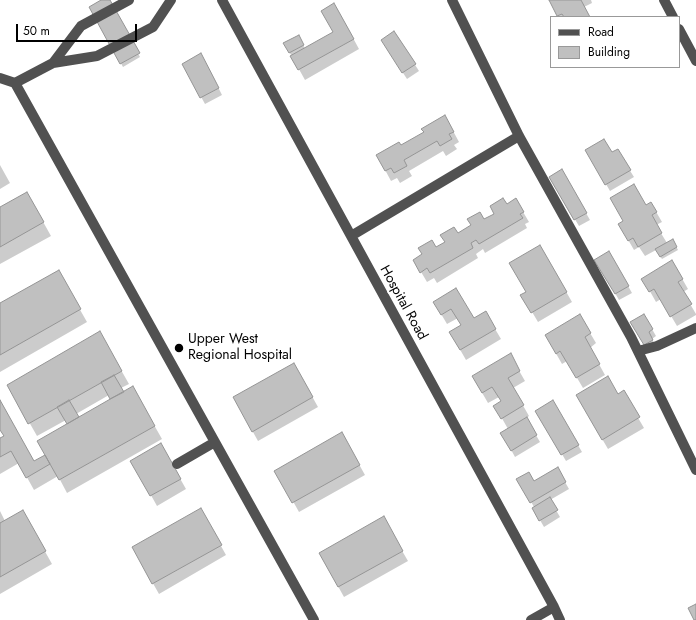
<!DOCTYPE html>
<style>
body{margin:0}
#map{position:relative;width:696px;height:620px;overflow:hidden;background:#fff;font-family:Jost,sans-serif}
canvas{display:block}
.legend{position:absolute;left:550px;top:16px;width:130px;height:52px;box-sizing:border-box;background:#fff;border:1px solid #999;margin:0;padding:5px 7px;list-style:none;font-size:12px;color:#000}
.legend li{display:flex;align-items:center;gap:8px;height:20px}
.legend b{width:20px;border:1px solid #999}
.scale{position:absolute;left:16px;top:24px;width:121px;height:18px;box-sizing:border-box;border:2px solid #000;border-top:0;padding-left:5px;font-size:12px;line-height:14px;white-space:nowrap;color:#000;-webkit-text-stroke:3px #fff;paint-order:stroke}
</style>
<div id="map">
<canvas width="696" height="620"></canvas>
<ul class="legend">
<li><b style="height:5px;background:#515151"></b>Road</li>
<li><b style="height:11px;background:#c0c0c0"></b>Building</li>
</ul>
<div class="scale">50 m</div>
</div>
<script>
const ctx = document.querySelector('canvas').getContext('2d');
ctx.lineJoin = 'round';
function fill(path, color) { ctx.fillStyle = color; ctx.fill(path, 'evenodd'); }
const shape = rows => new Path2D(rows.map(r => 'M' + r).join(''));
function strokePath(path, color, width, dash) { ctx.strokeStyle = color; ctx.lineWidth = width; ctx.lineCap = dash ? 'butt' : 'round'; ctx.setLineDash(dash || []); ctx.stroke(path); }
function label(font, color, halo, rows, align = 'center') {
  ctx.font = font + ' Jost,sans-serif'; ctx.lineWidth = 4; ctx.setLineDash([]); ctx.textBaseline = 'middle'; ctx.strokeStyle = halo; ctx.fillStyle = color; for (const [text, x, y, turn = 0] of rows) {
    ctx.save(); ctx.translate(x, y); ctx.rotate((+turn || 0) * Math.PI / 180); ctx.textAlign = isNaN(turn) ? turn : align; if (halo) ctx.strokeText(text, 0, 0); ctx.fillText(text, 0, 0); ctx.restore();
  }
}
const shadow = shape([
 [103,0,109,0,140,57,123,67,90,7],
 [550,0,591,0,592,3,584,7,589,17,559,17],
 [340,14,359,49,305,80,285,44,299,36,305,49,334,33],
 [394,32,419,71,407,79,386,47],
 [205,61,222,95,205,104,183,64],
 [445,116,459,142,454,145,457,149,446,156,443,151,409,171,412,176,400,183,397,178,391,181,377,155,401,147,425,133],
 [586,150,612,153,617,150,634,177,610,191],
 [0,165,10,183,0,189],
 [562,171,590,220,579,226,550,178],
 [27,193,51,236,0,264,0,208],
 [516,200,529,222,525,224,527,228,485,253,483,249,476,254,478,258,437,283,434,278,427,282,414,260,436,249,458,234,495,214],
 [651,203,662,222,656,225,667,243,673,240,678,250,662,259,656,250,645,256,639,247,634,250,619,224],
 [540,246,572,302,538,322,522,295,527,292],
 [609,252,632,293,619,300,596,260],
 [672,261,688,289,683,292,696,314,696,315,677,326,661,299,656,302,643,279],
 [58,271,87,322,0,372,0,304],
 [456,289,474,319,485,312,501,339,466,360,450,332,462,326,458,318,447,324,434,302],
 [644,315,656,336,652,339,656,347,648,351,632,322],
 [580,316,596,343,590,348,605,375,583,388,567,361,562,364,546,336],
 [100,333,129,384,121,388,123,393,133,388,162,439,67,493,58,476,34,490,19,463,0,474,0,439,5,437,0,428,0,402,34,462,46,455,68,424,66,420,37,436,8,385],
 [109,395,112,399,78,418,76,414],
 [510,355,525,381,513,388,529,416,526,418,540,442,515,457,502,433,508,429,495,406,502,402,499,397,488,403,473,377],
 [294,364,318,407,258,441,234,398],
 [623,392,644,428,608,449,577,396,618,395],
 [553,402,582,452,566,461,537,411],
 [342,434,365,475,299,512,276,471],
 [161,445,186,489,157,506,132,461],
 [557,468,569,489,550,500,560,517,544,527,533,508,534,507,518,479,534,482],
 [201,510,226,555,159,594,133,548],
 [0,511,5,521,23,512,52,564,0,594],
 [383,518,408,561,344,597,320,554]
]);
const building = shape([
 [101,0,110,0,140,53,120,64,89,7,101,0],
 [549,0,581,0,590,17,564,17,562,14,557,16,549,0],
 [334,3,354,39,298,70,290,56,333,32,321,11,334,3],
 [394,31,416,64,402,73,381,40,394,31],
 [299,35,304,45,289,53,283,43,299,35],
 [201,53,219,88,200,98,182,64,201,53],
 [445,115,454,132,449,134,452,139,440,146,437,141,404,160,407,166,394,173,391,168,385,171,376,155,399,142,401,145,424,132,421,129,445,115],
 [604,139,612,152,618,149,631,170,605,185,585,150,604,139],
 [562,169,587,213,574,220,549,177,562,169],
 [634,184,646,205,651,202,657,212,652,215,662,233,638,247,633,238,628,241,618,224,623,221,610,198,634,184],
 [27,192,44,222,0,247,0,207,27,192],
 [503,198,507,204,516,198,524,212,520,214,523,218,479,244,476,240,471,243,473,248,430,273,427,268,420,273,413,260,422,254,418,248,432,240,436,247,445,242,440,235,454,227,458,233,471,225,467,219,480,212,484,219,494,214,490,206,503,198],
 [673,239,677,247,660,257,655,249,673,239],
 [540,245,567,292,531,313,520,295,526,292,509,263,540,245],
 [609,251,629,286,615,294,594,260,609,251],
 [672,260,683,279,678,282,692,304,670,317,654,289,649,292,641,279,672,260],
 [59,270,81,309,0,355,0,303,59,270],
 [456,288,474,318,486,311,496,329,460,350,449,332,461,325,451,309,441,315,433,302,456,288],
 [580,314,591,333,585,337,600,364,576,378,560,351,556,354,545,335,580,314],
 [644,314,653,329,649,332,653,340,644,345,630,322,644,314],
 [100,331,122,371,28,424,7,385,100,331],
 [511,353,520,371,508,378,524,405,501,419,493,406,501,401,492,387,482,393,472,376,511,353],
 [294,363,313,397,252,432,233,397,294,363],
 [114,375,124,392,110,399,101,382,114,375],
 [608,376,618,394,624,390,640,417,602,440,576,395,608,376],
 [133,386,155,426,59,480,37,441,133,386],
 [0,400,34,461,45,455,50,464,26,478,11,451,0,457,0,438,4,436,0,430,0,400],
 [69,400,79,417,67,424,57,407,69,400],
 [553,400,579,445,561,455,535,411,553,400],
 [527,417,537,435,511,451,500,433,527,417],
 [342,432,360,465,292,503,274,471,342,432],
 [161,443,181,479,150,496,130,461,161,443],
 [558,467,566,482,530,503,516,479,529,472,534,481,558,467],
 [550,497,558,510,539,521,532,508,550,497],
 [201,508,222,545,152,584,132,547,201,508],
 [23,510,46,551,0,577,0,523,23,510],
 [384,516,403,551,338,587,319,553,384,516],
 [696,604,696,620,694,620,688,608,696,604]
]);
const minor = shape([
 [222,0,554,607,560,620],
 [452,0,519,136,631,337,696,470],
 [664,0,673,17],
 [679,29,696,61],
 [53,63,81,26,129,0],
 [0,78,15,83,53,63,97,56,153,27,171,0],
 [15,83,314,620],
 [351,236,519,136],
 [638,351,657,346,696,328],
 [177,464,215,442],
 [531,620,554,607]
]);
const markers = [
 [179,348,5,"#000"]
];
const streetNames = [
 ["Hospital Road",403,303,61]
];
const poiNames = [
 ["Upper West",188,340],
 ["Regional Hospital",188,356]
];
fill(shadow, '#0003');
fill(building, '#c0c0c0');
strokePath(building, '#959595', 1);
strokePath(minor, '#515151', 10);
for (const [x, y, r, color] of markers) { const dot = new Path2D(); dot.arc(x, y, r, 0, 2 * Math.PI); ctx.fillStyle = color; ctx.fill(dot); strokePath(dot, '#fff', 1.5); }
label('14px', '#000', '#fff', streetNames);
label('14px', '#000', '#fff', poiNames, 'left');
</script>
